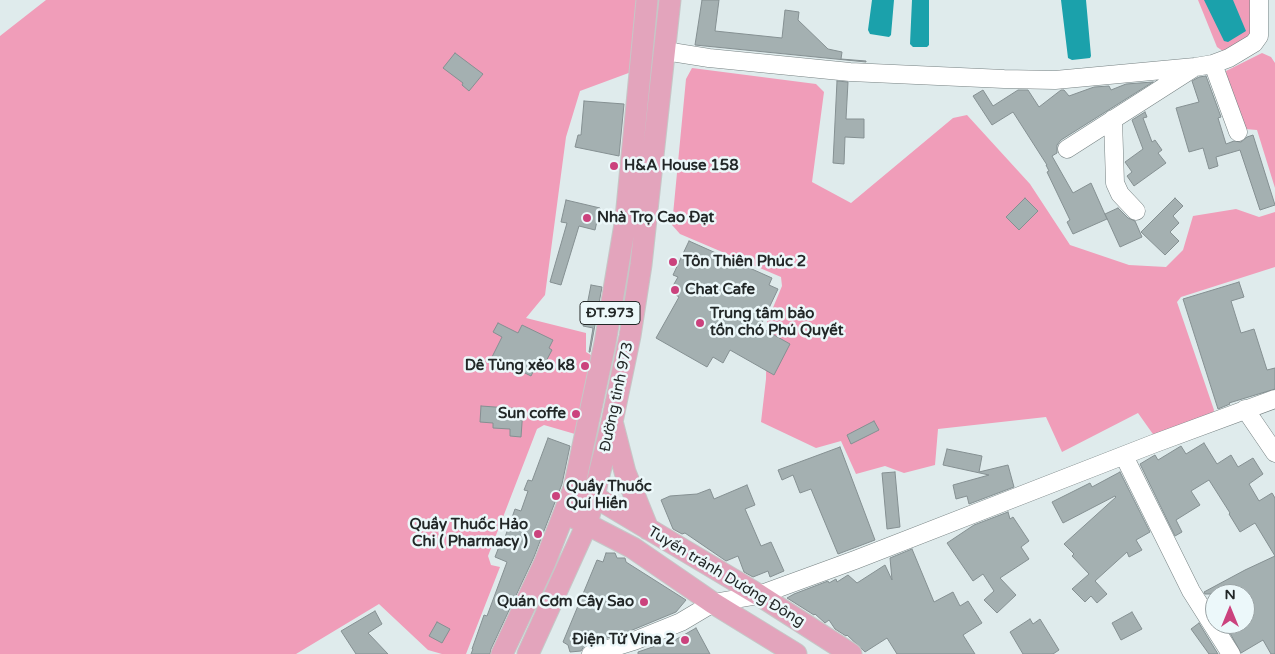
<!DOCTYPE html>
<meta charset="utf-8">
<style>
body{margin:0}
#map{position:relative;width:1275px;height:654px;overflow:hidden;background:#dfebec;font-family:"Varela Round",sans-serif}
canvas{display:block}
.north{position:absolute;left:1205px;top:584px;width:50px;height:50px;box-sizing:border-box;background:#ecf8fa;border:1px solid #9ba4a6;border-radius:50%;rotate:0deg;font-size:14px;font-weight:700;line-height:20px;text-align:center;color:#222727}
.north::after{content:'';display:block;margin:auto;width:18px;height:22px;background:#cb427d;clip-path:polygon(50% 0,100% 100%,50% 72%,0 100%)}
</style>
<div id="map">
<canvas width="1275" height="654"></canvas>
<div class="north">N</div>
</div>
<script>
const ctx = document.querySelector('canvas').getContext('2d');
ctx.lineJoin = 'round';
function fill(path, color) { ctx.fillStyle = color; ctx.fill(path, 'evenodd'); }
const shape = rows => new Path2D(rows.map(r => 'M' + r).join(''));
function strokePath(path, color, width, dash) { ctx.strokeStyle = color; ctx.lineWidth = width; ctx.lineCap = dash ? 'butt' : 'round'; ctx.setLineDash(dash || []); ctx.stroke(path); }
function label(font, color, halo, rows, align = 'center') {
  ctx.font = font + ' "Varela Round",sans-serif'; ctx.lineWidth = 5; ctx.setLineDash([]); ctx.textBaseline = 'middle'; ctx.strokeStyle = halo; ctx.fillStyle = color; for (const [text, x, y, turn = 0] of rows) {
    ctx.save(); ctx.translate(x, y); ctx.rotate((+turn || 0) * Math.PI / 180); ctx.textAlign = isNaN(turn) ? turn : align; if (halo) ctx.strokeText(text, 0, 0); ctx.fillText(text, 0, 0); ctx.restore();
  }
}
const forest = shape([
 [46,0,640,0,634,71,580,91,566,137,545,295,526,318,586,333,586,352,594,357,575,434,544,425,537,429,488,556,491,565,500,567,466,654,442,654,428,650,379,604,296,654,0,654,0,36],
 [1198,0,1253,0,1256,32,1227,54,1217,47],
 [1262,53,1271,57,1275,63,1275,188,1257,130,1245,129,1227,81,1226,71],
 [692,68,816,84,824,92,812,182,851,203,953,118,967,115,1030,184,1070,245,1129,265,1166,267,1183,250,1193,216,1236,209,1259,217,1275,212,1275,267,1181,297,1177,302,1214,410,1212,416,1155,437,1138,413,1062,452,1046,417,938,429,935,465,904,473,885,466,856,474,841,441,816,448,761,422,766,379,767,322,782,286,781,277,680,234,672,225,686,79]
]);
const water = shape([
 [872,0,894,0,891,35,889,37,870,34,868,30],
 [912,0,929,0,929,45,927,47,913,47,910,44],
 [1061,0,1086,0,1091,56,1090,58,1072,60,1068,58],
 [1204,0,1233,0,1246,31,1228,42,1224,41]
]);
const building = shape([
 [702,0,719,0,715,31,782,38,785,10,799,12,798,20,828,49,842,52,841,59,866,61,866,62,695,45,702,0],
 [455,53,483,74,469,91,462,85,463,83,443,68,455,53],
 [1206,76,1221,117,1218,118,1226,144,1234,141,1241,142,1247,137,1253,135,1275,205,1260,210,1240,150,1216,157,1218,166,1209,169,1203,148,1189,152,1176,108,1199,102,1192,81,1199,77,1206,76],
 [837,81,848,82,846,119,864,119,864,138,845,137,844,164,833,163,837,81],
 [1153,82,1061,140,1057,145,1057,153,1052,156,1073,193,1091,183,1107,219,1073,234,1067,222,1070,220,1047,172,1049,171,1046,165,1047,165,1013,112,992,125,973,96,983,90,993,106,1018,90,1028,90,1039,107,1061,90,1064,90,1069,96,1094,87,1109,86,1111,90,1126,84,1153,82],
 [584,101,624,104,619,156,575,147,578,135,581,135,584,101],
 [1145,112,1147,117,1143,118,1152,142,1155,140,1162,150,1158,153,1166,163,1134,186,1127,176,1132,172,1125,162,1143,149,1132,120,1145,112],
 [1025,198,1038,211,1019,230,1006,217,1025,198],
 [1175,198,1183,206,1173,216,1179,223,1170,232,1179,241,1165,255,1141,232,1175,198],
 [566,200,600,208,595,230,579,226,561,285,550,282,567,223,561,222,566,200],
 [1118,208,1128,218,1135,221,1142,237,1120,247,1105,214,1118,208],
 [689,241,772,278,769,285,778,289,760,327,790,344,774,375,730,350,723,363,713,357,707,367,656,338,679,297,670,291,678,277,673,275,689,241],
 [1239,282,1244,297,1231,301,1241,333,1254,329,1267,370,1275,368,1275,389,1229,403,1230,404,1218,409,1183,299,1239,282],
 [591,285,602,287,590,352,589,352,593,328,583,326,591,285],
 [498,323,518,333,522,325,553,340,549,348,552,350,543,367,537,364,531,376,492,357,502,337,493,332,498,323],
 [481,406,523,409,521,437,510,436,510,429,493,428,493,423,480,422,481,406],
 [874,421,879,430,851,444,847,435,874,421],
 [548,438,570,446,562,484,534,557,491,649,490,654,471,654,473,649,472,649,484,615,487,616,507,562,495,557,502,539,504,540,515,509,521,511,528,491,524,490,528,480,532,481,548,438],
 [1204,443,1217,464,1231,455,1238,467,1253,458,1263,474,1249,484,1259,501,1272,493,1275,498,1275,654,1271,654,1263,640,1241,653,1225,624,1245,624,1245,594,1205,594,1204,592,1245,570,1275,556,1255,523,1240,532,1229,514,1230,513,1209,480,1191,491,1200,505,1176,520,1182,532,1175,536,1140,464,1155,455,1158,460,1181,446,1186,454,1204,443],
 [840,447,875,540,838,554,811,489,800,493,793,475,782,480,778,470,840,447],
 [947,449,982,456,979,472,1008,465,1014,487,969,504,967,496,956,499,953,485,989,475,943,465,947,449],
 [895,472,900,527,887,529,882,473,895,472],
 [1120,472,1150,532,1136,540,1142,550,1129,557,1127,552,1095,581,1107,594,1097,603,1091,596,1085,602,1072,589,1089,574,1072,556,1074,554,1064,544,1116,497,1115,496,1063,523,1052,502,1090,483,1092,487,1120,472],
 [747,485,755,505,745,509,761,546,771,542,784,571,770,577,768,571,753,577,744,572,738,556,726,561,685,533,682,534,673,529,661,500,670,496,697,494,710,489,714,499,747,485],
 [1008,512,1010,519,1013,517,1029,541,1021,547,1029,559,1000,578,1016,595,997,613,984,600,994,591,983,574,973,581,947,543,974,525,1008,512],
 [912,549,934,602,953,592,960,606,968,601,982,623,963,635,975,654,897,654,887,638,865,652,847,635,846,636,835,629,829,620,825,623,815,614,814,615,787,598,794,594,828,581,829,583,836,579,837,582,848,575,857,583,885,565,892,580,890,558,912,549],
 [606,553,615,553,617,558,625,558,626,562,686,600,676,612,630,631,588,644,584,646,581,651,570,652,568,645,563,642,597,560,603,562,606,553],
 [375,611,382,624,368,633,388,654,356,654,341,631,375,611],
 [1132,612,1142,629,1121,640,1112,623,1132,612],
 [1030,619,1033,624,1040,619,1059,650,1053,654,1023,654,1010,632,1030,619],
 [437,622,450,629,442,643,429,636,437,622],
 [1199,623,1218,654,1209,654,1191,629,1199,623],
 [696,628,710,654,638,654,638,652,667,642,668,644,696,628]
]);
const minor = shape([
 [665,51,709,58,850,72,1004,79,1055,80,1195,67,1213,64,1229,58,1254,43,1259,36,1259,0],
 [1213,64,1238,132],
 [1113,119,1115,183,1120,194,1136,211],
 [1067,149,1192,69],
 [1245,409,1275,453],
 [1124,456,1191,591,1231,654],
 [591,654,634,641,681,622,713,603,759,595,855,560,1153,444,1275,399]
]);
const major = shape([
 [613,425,625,472,648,529],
 [584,492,595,497,759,595,851,654],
 [575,518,633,548,713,603,796,654],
 [502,654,545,562,574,488,605,343,626,218,647,0],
 [528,654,587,524,612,422,630,336,641,265,670,0]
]);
const markers = [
 [614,166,5,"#cb427d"],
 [587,218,5,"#cb427d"],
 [673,262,5,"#cb427d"],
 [675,290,5,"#cb427d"],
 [700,323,5,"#cb427d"],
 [585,366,5,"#cb427d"],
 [576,414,5,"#cb427d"],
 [556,496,5,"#cb427d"],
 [538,534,5,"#cb427d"],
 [644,602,5,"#cb427d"],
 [685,640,5,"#cb427d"]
];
const shields = [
 [610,313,60]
];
const shieldNames = [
 ["ĐT.973",610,313]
];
const poiNames = [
 ["H&A House 158",624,166],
 ["Nhà Trọ Cao Đạt",597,218],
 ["Tôn Thiên Phúc 2",683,262],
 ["Chat Cafe",685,290],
 ["Trung tâm bảo",710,314],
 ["tồn chó Phú Quyết",710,331],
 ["Dê Tùng xẻo k8",575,366,"right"],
 ["Sun coffe",566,414,"right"],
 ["Quầy Thuốc",566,487],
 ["Quí Hiền",566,504],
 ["Quầy Thuốc Hảo",528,525,"right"],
 ["Chi ( Pharmacy )",528,542,"right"],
 ["Quán Cơm Cây Sao",634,602,"right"],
 ["Điện Tử Vina 2",675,640,"right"]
];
const streetNames = [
 ["Đường tỉnh 973",617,397,-78],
 ["Tuyến tránh Dương Đông",726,577,31]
];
fill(forest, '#f09db9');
fill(water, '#1ba1ab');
fill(building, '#a4b0b1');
strokePath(building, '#859092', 1);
strokePath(minor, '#768182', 19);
strokePath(major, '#c6c7c7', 23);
strokePath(minor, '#fff', 18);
strokePath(major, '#e3a4bc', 21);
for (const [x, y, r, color] of markers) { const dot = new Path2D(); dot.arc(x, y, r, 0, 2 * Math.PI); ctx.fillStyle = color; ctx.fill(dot); strokePath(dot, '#ecf8fa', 2); }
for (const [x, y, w] of shields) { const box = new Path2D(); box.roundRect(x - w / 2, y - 11.5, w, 23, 4); ctx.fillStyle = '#ecf8fa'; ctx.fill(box); strokePath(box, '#222727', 1); }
label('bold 14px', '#222727', null, shieldNames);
label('bold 15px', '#222727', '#ecf8fa', poiNames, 'left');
label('15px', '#222727', '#ecf8fa', streetNames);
</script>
